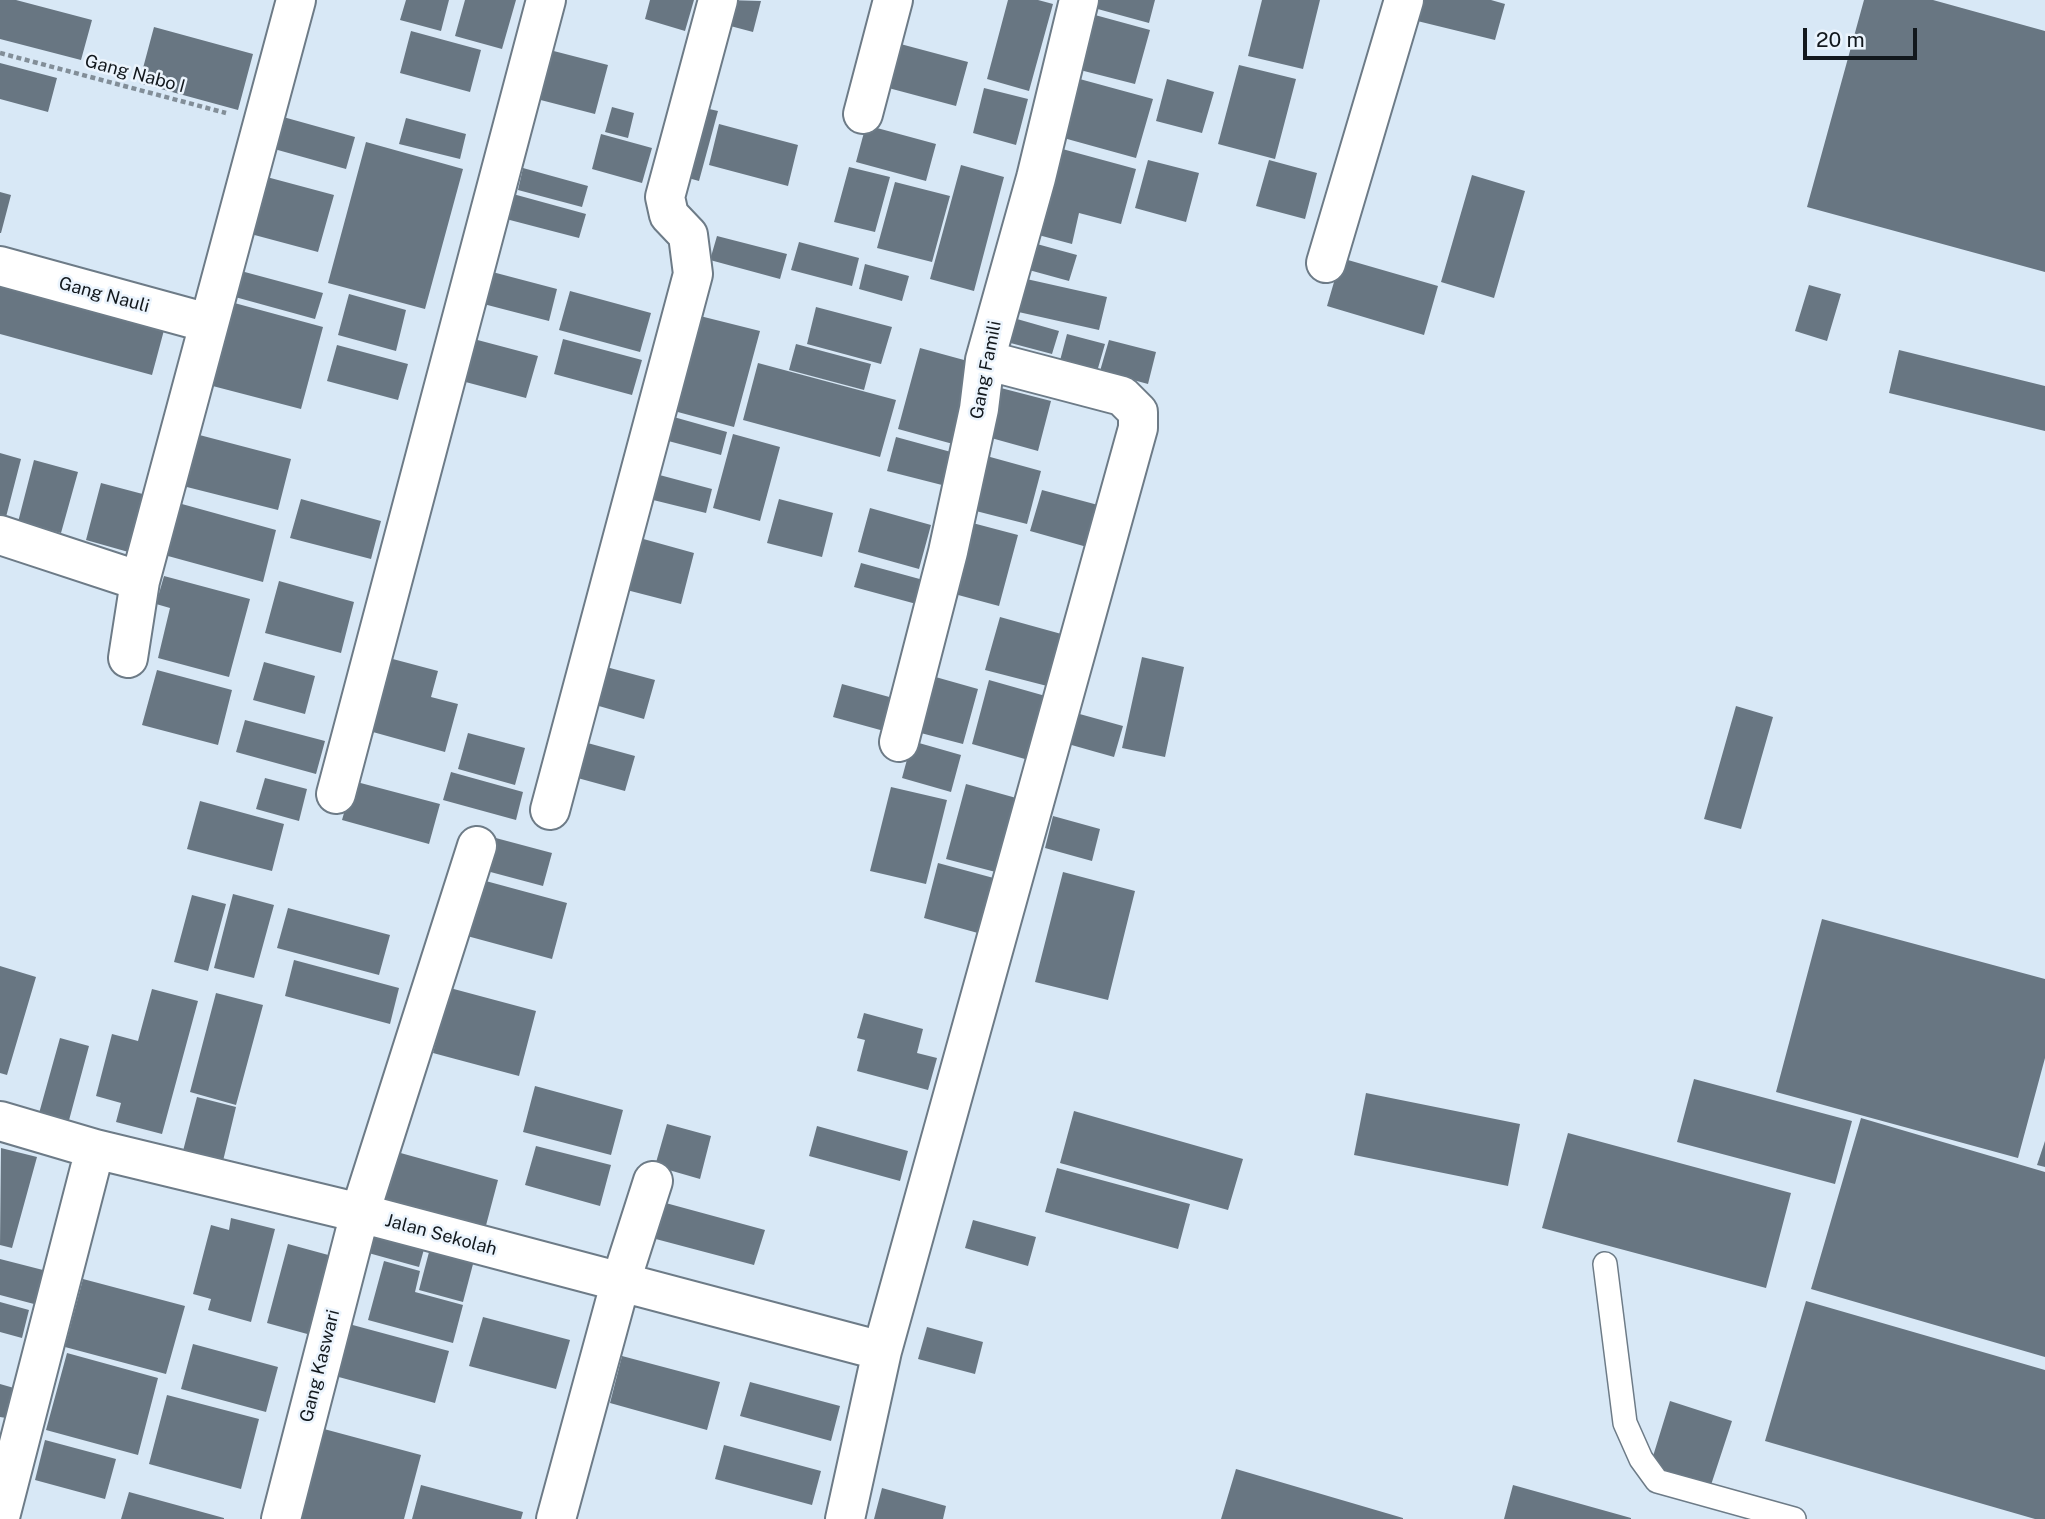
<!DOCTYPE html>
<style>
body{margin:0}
#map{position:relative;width:2045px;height:1519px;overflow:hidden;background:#d8e8f6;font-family:"Public Sans",sans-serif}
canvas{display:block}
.scale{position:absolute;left:1803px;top:28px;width:114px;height:32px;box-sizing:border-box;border:4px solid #12181d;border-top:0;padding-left:9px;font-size:21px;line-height:24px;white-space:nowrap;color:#12181d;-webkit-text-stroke:5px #ebf4fd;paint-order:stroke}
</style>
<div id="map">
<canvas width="2045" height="1519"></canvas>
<div class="scale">20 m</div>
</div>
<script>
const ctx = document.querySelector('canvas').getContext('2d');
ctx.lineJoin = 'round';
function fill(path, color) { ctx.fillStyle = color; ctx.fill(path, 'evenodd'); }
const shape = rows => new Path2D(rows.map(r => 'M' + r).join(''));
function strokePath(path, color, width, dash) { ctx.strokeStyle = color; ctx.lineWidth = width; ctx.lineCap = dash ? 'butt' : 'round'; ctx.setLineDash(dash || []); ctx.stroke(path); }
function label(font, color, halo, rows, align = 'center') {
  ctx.font = font + ' "Public Sans",sans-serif'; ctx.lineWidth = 5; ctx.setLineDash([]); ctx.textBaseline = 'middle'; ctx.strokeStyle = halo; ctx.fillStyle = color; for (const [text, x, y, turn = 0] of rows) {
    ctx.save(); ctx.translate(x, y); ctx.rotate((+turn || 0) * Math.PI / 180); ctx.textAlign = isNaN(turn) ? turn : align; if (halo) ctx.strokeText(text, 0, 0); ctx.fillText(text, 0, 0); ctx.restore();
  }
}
const building = shape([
 [0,0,16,0,92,20,81,60,0,39],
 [406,0,449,0,441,31,400,20],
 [465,0,516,0,502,49,455,36],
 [650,0,694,0,685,31,645,19],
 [726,0,761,1,753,32,719,23],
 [1008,0,1038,0,1053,4,1029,91,987,79],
 [1097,0,1155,0,1149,23,1094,8],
 [1262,0,1320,0,1303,69,1248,56],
 [1409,0,1491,0,1505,4,1495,40,1405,18],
 [1864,0,1933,0,2045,31,2045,272,1807,207],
 [1095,15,1150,30,1135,84,1080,70],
 [154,27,253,54,238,110,139,83],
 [411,31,481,50,470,92,400,73],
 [893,42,968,62,956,106,881,86],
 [542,48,608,65,595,114,529,97],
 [0,63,57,78,48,112,0,99],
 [1239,65,1296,79,1275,159,1218,144],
 [1076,78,1153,99,1136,158,1060,137],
 [1167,79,1214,92,1202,133,1156,121],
 [984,88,1028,99,1016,145,973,133],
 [692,105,718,111,699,181,674,174],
 [612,107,634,113,628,138,605,132],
 [276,115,355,137,346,169,267,147],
 [406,118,466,134,460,159,399,144],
 [719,124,798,145,788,186,709,165],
 [866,125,936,144,926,181,856,162],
 [601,134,652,148,642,183,592,169],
 [366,142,463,169,425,309,328,283],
 [1055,147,1136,169,1121,224,1079,213,1072,244,1031,233],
 [1148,160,1199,173,1186,222,1135,208],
 [1269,160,1317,173,1305,219,1256,206],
 [961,165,1004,177,974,291,930,279],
 [849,167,890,177,875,232,834,222],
 [523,168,588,186,582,207,518,190],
 [1472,175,1525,191,1494,298,1441,282],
 [263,176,334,195,318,252,247,233],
 [895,182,950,196,932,262,877,248],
 [0,192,11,195,1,233,0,233],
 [513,194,586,214,579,238,506,219],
 [717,236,787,254,780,279,710,260],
 [1026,241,1077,255,1069,281,1018,267],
 [799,242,859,258,852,286,791,270],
 [1341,258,1438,286,1424,335,1327,306],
 [865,264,909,276,902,301,859,289],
 [481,269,557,289,549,321,472,301],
 [241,271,323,293,315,319,235,297],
 [0,275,167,319,152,375,0,334],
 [1013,276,1107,297,1099,330,1005,309],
 [1809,285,1841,294,1827,341,1795,331],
 [570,291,651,313,640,352,559,330],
 [349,294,406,310,396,351,338,335],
 [227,301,323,327,301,409,205,384],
 [816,307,892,327,881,364,807,344],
 [700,316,760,331,734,427,659,407],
 [1010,317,1059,331,1052,354,1003,341],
 [1067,334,1105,344,1094,382,1057,372],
 [470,338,538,356,526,398,458,380],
 [563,339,642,360,632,395,554,374],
 [1109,340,1156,352,1148,384,1100,371],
 [796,344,871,364,864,390,789,370],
 [337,345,408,364,398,400,327,381],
 [920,348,975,363,953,444,898,429],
 [1899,350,2045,386,2045,431,1889,393],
 [758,363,896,400,880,457,743,420],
 [997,387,1051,401,1038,451,984,436],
 [663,414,727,432,721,455,657,438],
 [188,432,291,459,278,510,175,484],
 [733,434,780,447,760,521,713,508],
 [896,437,951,452,942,485,887,471],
 [0,453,21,459,6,517,0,516],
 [983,455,1041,471,1027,524,968,509],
 [34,460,78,472,61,533,18,522],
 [652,473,712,489,706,513,645,498],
 [101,483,154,497,139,555,86,540],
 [1042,490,1098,505,1087,547,1030,531],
 [301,499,381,521,371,559,290,538],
 [779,499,833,513,822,557,767,543],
 [171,501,276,530,263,582,157,553],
 [870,508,931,525,919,569,858,552],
 [965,521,1018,535,999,606,947,592],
 [629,535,694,553,681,604,615,587],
 [861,563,927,581,920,605,854,587],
 [164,576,250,599,229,677,158,658,170,608,156,604],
 [279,581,354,602,341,653,265,633],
 [1000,617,1065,635,1051,687,985,670],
 [1142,657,1184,667,1165,757,1122,748],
 [389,658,438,671,431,697,458,704,445,752,362,729],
 [264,662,315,676,305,714,253,700],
 [595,664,655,680,644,719,585,702],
 [157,670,232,690,218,745,142,725],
 [932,676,978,689,963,744,917,732],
 [989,680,1049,697,1032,761,972,744],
 [842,684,893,698,884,731,833,717],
 [1736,706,1773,717,1741,829,1704,819],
 [1076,713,1123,726,1114,757,1068,744],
 [245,720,325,741,316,774,236,752],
 [468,733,525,748,515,785,458,769],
 [573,739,635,756,625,791,563,774],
 [912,741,961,755,951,792,902,778],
 [451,772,523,792,516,820,443,800],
 [265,778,307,789,299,821,256,809],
 [353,781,440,804,429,844,342,820],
 [966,784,1027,801,1007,875,946,859],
 [891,787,947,800,926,884,870,871],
 [200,801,284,824,272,871,187,849],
 [1053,816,1100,829,1092,861,1045,848],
 [492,837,552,853,543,886,483,870],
 [938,863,1001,880,985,935,924,918],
 [1063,872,1135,891,1108,1000,1035,982],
 [471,877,567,903,552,959,456,933],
 [233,894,274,905,254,978,214,968],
 [192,895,226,904,208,971,174,962],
 [288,908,390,935,379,975,277,948],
 [1822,919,2045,979,2045,1058,2018,1158,1776,1092],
 [294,960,399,988,390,1024,285,996],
 [0,966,36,977,7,1075,0,1073],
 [450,988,536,1011,519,1076,433,1053],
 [152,989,198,1001,162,1134,116,1122,121,1103,96,1096,112,1034,138,1041],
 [216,993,263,1005,236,1105,190,1092],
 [864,1013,923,1029,917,1053,937,1058,928,1090,857,1071,865,1040,857,1038],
 [60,1038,89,1046,68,1124,38,1117],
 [1694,1079,1852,1121,1835,1184,1677,1142],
 [535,1086,623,1110,611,1155,523,1132],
 [1366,1093,1520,1124,1508,1186,1354,1155],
 [197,1097,236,1107,223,1161,183,1151],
 [1074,1111,1243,1159,1228,1210,1060,1163],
 [1861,1118,2045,1172,2045,1357,1811,1289],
 [667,1124,711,1136,700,1179,655,1166],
 [817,1126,908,1151,900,1181,809,1156],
 [1568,1133,1791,1193,1766,1288,1542,1228],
 [2045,1141,2045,1167,2037,1165],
 [536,1146,611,1165,600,1206,525,1185],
 [1,1148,37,1157,12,1248,0,1245],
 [397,1152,498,1180,484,1233,383,1206],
 [1057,1168,1190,1204,1178,1249,1045,1212],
 [662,1202,765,1230,754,1265,652,1238],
 [363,1217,428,1235,419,1267,354,1249],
 [231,1218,275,1229,251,1322,208,1310,211,1299,193,1294,211,1225,229,1230],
 [973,1220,1036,1237,1028,1266,965,1248],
 [433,1237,477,1249,463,1302,419,1290],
 [288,1244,332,1256,311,1335,267,1323],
 [0,1259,43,1270,34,1304,0,1295],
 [384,1261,420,1271,415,1292,463,1305,453,1343,368,1320],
 [83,1279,185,1306,166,1374,65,1347],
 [1806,1301,2045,1370,2045,1519,2035,1519,1765,1441],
 [0,1302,29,1310,22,1338,0,1332],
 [483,1317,570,1340,556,1389,469,1366],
 [349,1324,449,1351,435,1403,335,1376],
 [927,1327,983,1342,975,1374,918,1359],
 [193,1344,278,1367,266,1412,181,1389],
 [67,1353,158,1378,138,1455,46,1430],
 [622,1356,720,1382,707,1430,610,1403],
 [750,1382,840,1406,831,1441,740,1416],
 [0,1384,14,1388,6,1418,0,1417],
 [167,1395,259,1419,241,1489,149,1464],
 [1670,1401,1732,1421,1711,1485,1650,1466],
 [324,1429,421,1455,404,1519,299,1519],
 [45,1440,116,1459,105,1499,35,1480],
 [724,1445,821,1471,812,1505,715,1479],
 [1236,1469,1403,1518,1403,1519,1221,1519],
 [421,1485,523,1512,521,1519,412,1519],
 [1513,1485,1631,1518,1631,1519,1504,1519],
 [882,1488,946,1506,943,1519,874,1519],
 [129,1492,224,1518,224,1519,121,1519]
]);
const path = shape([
 [0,53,226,113]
]);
const lane = shape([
 [1605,1264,1625,1423,1641,1459,1657,1481,1794,1519]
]);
const street = shape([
 [863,114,893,0],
 [1326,263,1404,0],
 [0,266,208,323],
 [0,535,140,581],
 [128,658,140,581,296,0],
 [899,742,948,552,979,409,985,360,1036,178,1079,0],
 [336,794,546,0],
 [550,810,693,274,688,235,669,215,665,197,718,0],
 [0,1121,95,1149,360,1213,882,1351],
 [0,1517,95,1149],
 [281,1519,360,1213,477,846],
 [556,1519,620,1284,653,1181],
 [845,1519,882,1351,1138,428,1138,412,1122,396,985,360]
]);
const streetNames = [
 ["Gang Nabo I",135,74,15],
 ["Gang Nauli",104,295,15],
 ["Gang Famili",986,370,-79],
 ["Jalan Sekolah",441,1235,15],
 ["Gang Kaswari",320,1366,-76]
];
fill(building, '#687682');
strokePath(lane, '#6d7b87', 26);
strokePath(street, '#6d7b87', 42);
strokePath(path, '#828e98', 4.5, [5, 3.5]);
strokePath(lane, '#fff', 23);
strokePath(street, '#fff', 38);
label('18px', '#12181d', '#ebf4fd', streetNames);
</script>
